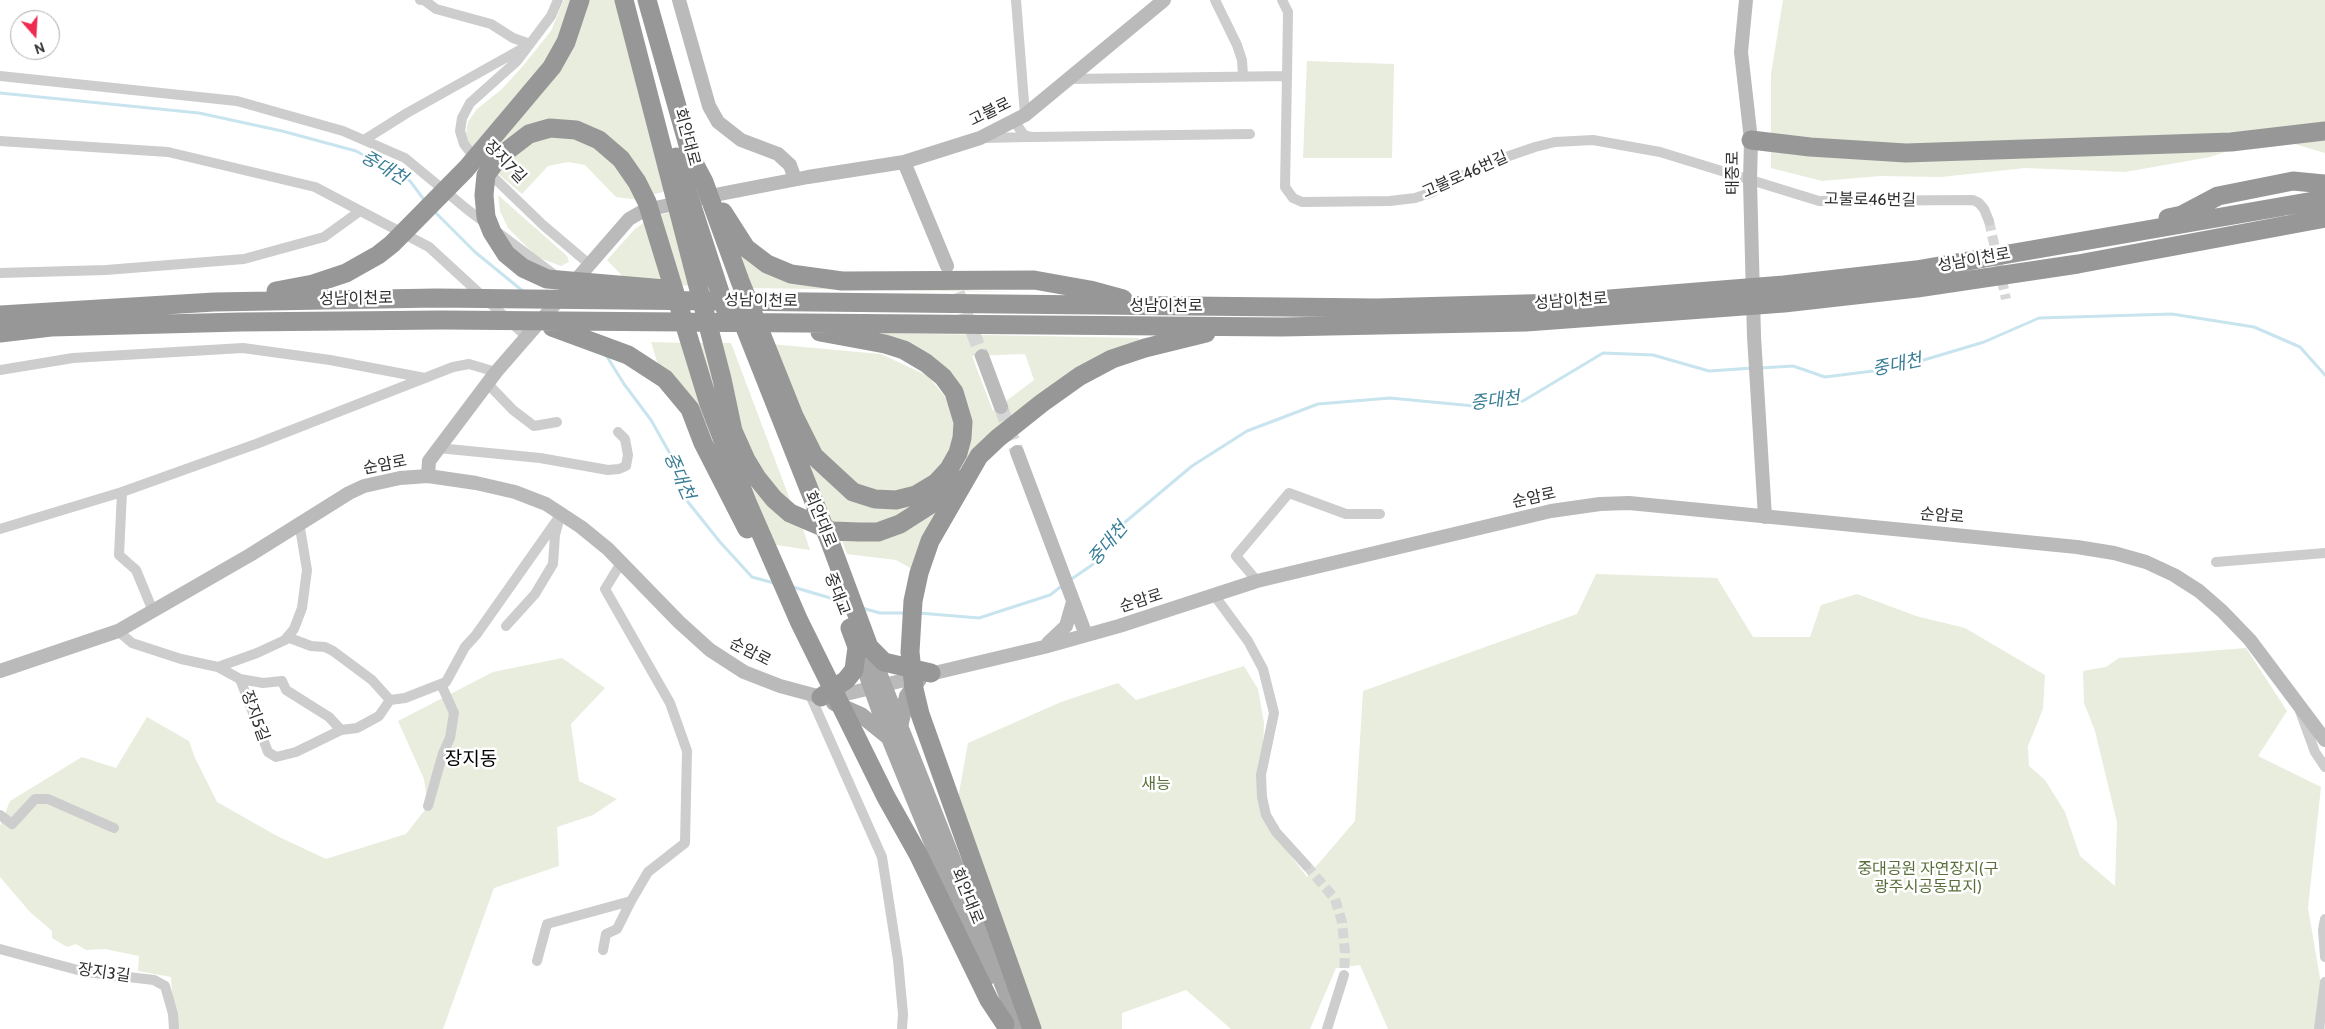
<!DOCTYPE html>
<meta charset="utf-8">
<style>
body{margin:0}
#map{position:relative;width:2325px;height:1029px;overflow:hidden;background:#fff;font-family:Cabin,sans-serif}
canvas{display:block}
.north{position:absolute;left:10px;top:10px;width:50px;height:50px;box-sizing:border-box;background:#fff;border:1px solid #acacac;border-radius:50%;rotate:161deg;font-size:14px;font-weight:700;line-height:20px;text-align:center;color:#303030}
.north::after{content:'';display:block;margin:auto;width:18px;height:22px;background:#ee2a51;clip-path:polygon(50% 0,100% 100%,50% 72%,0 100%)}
</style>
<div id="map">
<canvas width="2325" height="1029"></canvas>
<div class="north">N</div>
</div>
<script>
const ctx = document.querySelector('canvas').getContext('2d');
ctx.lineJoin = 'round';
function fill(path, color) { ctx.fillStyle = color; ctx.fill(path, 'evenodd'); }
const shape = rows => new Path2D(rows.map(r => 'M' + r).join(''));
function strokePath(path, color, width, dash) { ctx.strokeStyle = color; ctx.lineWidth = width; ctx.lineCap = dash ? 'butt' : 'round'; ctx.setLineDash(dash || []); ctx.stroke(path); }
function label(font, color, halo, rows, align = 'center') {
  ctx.font = font + ' Cabin,"Noto Sans KR",sans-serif'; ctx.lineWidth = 5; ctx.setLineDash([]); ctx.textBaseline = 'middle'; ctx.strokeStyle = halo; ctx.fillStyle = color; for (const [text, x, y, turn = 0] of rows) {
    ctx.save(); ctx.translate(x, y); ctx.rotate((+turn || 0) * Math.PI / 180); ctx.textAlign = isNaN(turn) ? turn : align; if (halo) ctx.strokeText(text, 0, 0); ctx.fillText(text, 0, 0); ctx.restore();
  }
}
const green = shape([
 [564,0,576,0,553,57,471,149,466,134,468,122,477,109,502,89,522,67,551,31],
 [586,0,615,0,666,191,652,195,579,127,480,159],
 [1783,0,2325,0,2325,153,2271,137,2210,157,2125,172,2025,168,1941,177,1880,176,1822,181,1771,168,1771,74],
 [1307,61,1394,64,1392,158,1303,158],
 [564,134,606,150,639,200,616,197,585,165,568,162,548,166,522,194,496,172,520,145],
 [498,195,567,256,569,262,561,266,537,257,508,228,500,211],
 [672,212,692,286,679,285,660,215],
 [647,220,668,285,628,282,607,260,634,230],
 [734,238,757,261,863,287,1012,292,748,288],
 [879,333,1139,338,1139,344,1059,383,1018,410,975,449,945,486,890,521,860,526,830,523,808,473,803,443,884,505,951,473,958,393,875,335],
 [1025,354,1034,380,993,411,972,356],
 [651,342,686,343,736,492,661,375],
 [693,343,707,343,729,430,802,526,810,550,770,544],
 [716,343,731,343,792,505,774,491,746,450],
 [770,344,881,354,928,376,946,398,953,420,954,435,949,455,933,479,902,494,860,488,823,457],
 [942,504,912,569,896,560,847,554,841,538],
 [1596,574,1717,578,1753,637,1810,637,1821,605,1857,594,1916,616,1965,628,2045,675,2043,709,2028,746,2029,766,2045,780,2065,812,2080,856,2115,886,2117,822,2095,731,2084,703,2083,671,2106,667,2119,658,2246,648,2287,711,2258,756,2321,787,2308,908,2325,1007,2325,1029,1388,1029,1360,965,1336,968,1310,1029,1231,1029,1186,990,1122,1013,1122,1029,1040,1029,957,804,968,743,1061,702,1118,683,1136,700,1244,666,1258,689,1264,723,1261,799,1276,836,1307,877,1355,821,1363,691,1577,614],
 [562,658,605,688,571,724,579,781,617,799,593,815,557,827,559,866,494,888,443,1029,174,1029,171,977,138,971,139,956,105,949,86,950,76,944,67,947,52,938,52,931,30,912,0,877,0,826,10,801,82,757,116,768,147,717,189,741,195,758,217,802,277,836,326,859,406,834,428,806,424,779,398,721,493,672]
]);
const stream = shape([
 [0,93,199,113,282,131,356,151,410,181,425,201],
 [434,211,475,252,524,292],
 [606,355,624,384,651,420,673,459,688,502,720,542,752,577,774,583],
 [1760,368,1793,366,1825,377,1897,368,1984,342,2039,318,2172,314,2254,327,2300,347,2325,375],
 [1070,580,1092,565,1124,523,1192,466,1247,431,1318,404,1390,398,1474,406,1523,401,1603,353,1653,355,1709,371,1753,368],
 [793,587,844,602],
 [862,608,880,613,905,613],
 [919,613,979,618,1050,595,1063,585]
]);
const streetTunnel = shape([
 [1989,221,2006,299],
 [1306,865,1335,899,1342,922,1345,952,1344,975]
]);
const secondaryTunnel = shape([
 [950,273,982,356],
 [1001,407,1017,452]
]);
const street = shape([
 [420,0,424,0,436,9,491,24,513,38,530,44],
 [1016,0,1025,115],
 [1215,0,1237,45,1242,60,1243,76],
 [1282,0,1288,12,1287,76],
 [0,76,237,101,343,131,405,158,468,210,556,276],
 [1070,79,1287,76,1285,187,1293,198,1302,202,1390,201,1415,198,1430,193,1483,165,1535,147,1555,142,1593,140,1660,152,1819,201,1973,200,1979,203,1984,209,1989,221],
 [1014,121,1024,135,1032,137,1250,134],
 [983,138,1029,137],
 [364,140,407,113,525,47],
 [0,141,168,152,315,187,429,247,528,338],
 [477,161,464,144,460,131,462,118,470,103,517,61,551,16,558,0],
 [487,171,543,225,589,264],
 [0,273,106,270,244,259,324,237,360,211],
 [0,370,73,358,243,348,330,360,425,378],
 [488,384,513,410,534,426,557,422],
 [438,448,540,458,608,470,619,469,626,466,628,455,625,439,618,432],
 [122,492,119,555,136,570,153,611],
 [0,529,122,492,256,444,453,367,469,364,496,372],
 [2216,562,2325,553],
 [1257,581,1236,556,1289,493,1346,514,1380,514],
 [1214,595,1248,641,1263,669,1274,713,1261,775,1262,797,1266,815,1276,832,1306,865],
 [506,626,535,594,553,564,555,535,558,524],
 [118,631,132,643,181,659,218,667,240,679,268,752,276,757,296,752,341,730,357,728,379,716,390,700,405,698,446,682,465,647,476,635,562,513],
 [287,637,311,646,325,647,333,651,372,680,390,700],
 [218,667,257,653,285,640,294,629,302,608,307,570,299,522],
 [240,679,263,683,282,681,286,690,329,717,341,730],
 [810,695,882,857,898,960,903,1014,902,1029],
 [2300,711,2315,752,2325,767],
 [428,806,443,753,450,738,454,713,441,684],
 [0,815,12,824,35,799,48,799,114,828],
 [2325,919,2323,930,2325,957],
 [0,949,85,972,154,980,165,986,173,1014,174,1029],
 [603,950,606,934,617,929,631,901],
 [537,961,547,924,631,901,648,872,685,843,687,751,670,703,605,589,621,563],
 [1327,1029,1344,975],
 [2319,1029,2325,982]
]);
const secondary = shape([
 [679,0,709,106,718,122,741,140,778,154,790,165,795,179],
 [1746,0,1741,52,1751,140,1750,181,1754,336,1765,517],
 [947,266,904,162,980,138,1025,115,1164,0],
 [982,356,1001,407],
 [1017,452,1086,635],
 [428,476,429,461,496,372,629,219,643,211,660,207,725,193,808,177,904,162],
 [1048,643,1066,626,1073,602],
 [0,671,118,631,250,555,349,493,364,486,400,478,428,476,476,483,515,492,546,504,581,527,608,549,679,622,710,650,744,672,780,686,821,697,850,693,1044,647,1119,626,1257,581,1551,511,1600,504,1629,503,2077,547,2114,553,2146,562,2174,575,2199,591,2222,611,2250,640,2325,740]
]);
const primary = shape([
 [857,647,889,738,987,978],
 [870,650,1020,1029],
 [834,703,861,715,887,736],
 [900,727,907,696,919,679]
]);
const highway = shape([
 [624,0,722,379,733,431,746,460,757,478,774,499,790,513,832,531,859,532,878,532,900,524,936,501,957,479],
 [647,0,697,177],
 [1751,140,1810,147,1906,153,2231,142,2325,131],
 [676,157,726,311],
 [695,165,704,182,740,281,794,416,814,456,853,492,875,499,896,500,916,495,936,483,949,469,958,453,962,438,963,422,954,392,943,377,926,363,904,350,885,344,820,332],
 [723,212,746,248,767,264,791,274,842,281,1034,280,1090,290,1123,299],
 [2168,218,2182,215,2218,196,2293,181,2325,184],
 [665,289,547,279,523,268,506,254,492,232,486,217,484,195,486,175,499,157,529,134,550,128,576,130,599,140,621,159,637,182,647,202,709,404,747,502,799,621,886,797,918,854,989,1000,1005,1024],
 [276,291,313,284,346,273,378,255,392,244,466,169,552,67,566,42,580,0],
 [738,310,830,542,869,647,884,662,931,673],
 [0,315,214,302,436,298,1377,308,1560,303,1784,285,1916,270,2325,199],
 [552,327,628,355,665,379,690,409,703,443,747,529],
 [0,333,51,327,240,322,442,320,1282,327,1526,322,1784,303,1917,288,2078,264,2325,218],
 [821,697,846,680,854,670,857,647,850,628],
 [1032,1029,920,714,914,689,910,652,913,601,919,573,930,541,979,456,998,438,1042,403,1080,376,1112,359,1145,348,1206,333]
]);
const streetNames = [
 ["고불로",990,112,-26],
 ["회안대로",687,137,75],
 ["장지7길",505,162,46],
 ["태중로",1733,173,-90],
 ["고불로46번길",1465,175,-24],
 ["고불로46번길",1870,200,1],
 ["성남이천로",1974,260,-10],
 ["성남이천로",356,299,-1],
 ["성남이천로",761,301,1],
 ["성남이천로",1571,301,-4],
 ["성남이천로",1166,306],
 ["순암로",385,465,-11],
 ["순암로",1534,498,-13],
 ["순암로",1942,516,5],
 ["회안대로",820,519,68],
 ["중대교",837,594,69],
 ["순암로",1141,601,-18],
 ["순암로",750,652,27],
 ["장지5길",255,716,70],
 ["회안대로",967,896,68],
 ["장지3길",104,973,8]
];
const parkNames = [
 ["새능",1156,784],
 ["중대공원 자연장지(구",1928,869],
 ["광주시공동묘지)",1928,887]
];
const waterNames = [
 ["중대천",384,168,30],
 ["중대천",1897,365,-12],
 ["중대천",1495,401,-7],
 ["중대천",679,476,66],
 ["중대천",1108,544,-50]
];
const quarterNames = [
 ["장지동",471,759]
];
fill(green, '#e8eddd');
strokePath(stream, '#c8e4ee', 3);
strokePath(streetTunnel, '#d6d6d6', 10, [10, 5]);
strokePath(secondaryTunnel, '#d6d6d6', 14, [14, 7]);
strokePath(street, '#cdcdcd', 10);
strokePath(secondary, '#bababa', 14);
strokePath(primary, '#a8a8a8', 16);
strokePath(highway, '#979797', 19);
label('16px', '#303030', '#fff', streetNames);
label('16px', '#596e3a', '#fff', parkNames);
label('italic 18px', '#397e96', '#fff', waterNames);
label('19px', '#000', '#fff', quarterNames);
</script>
